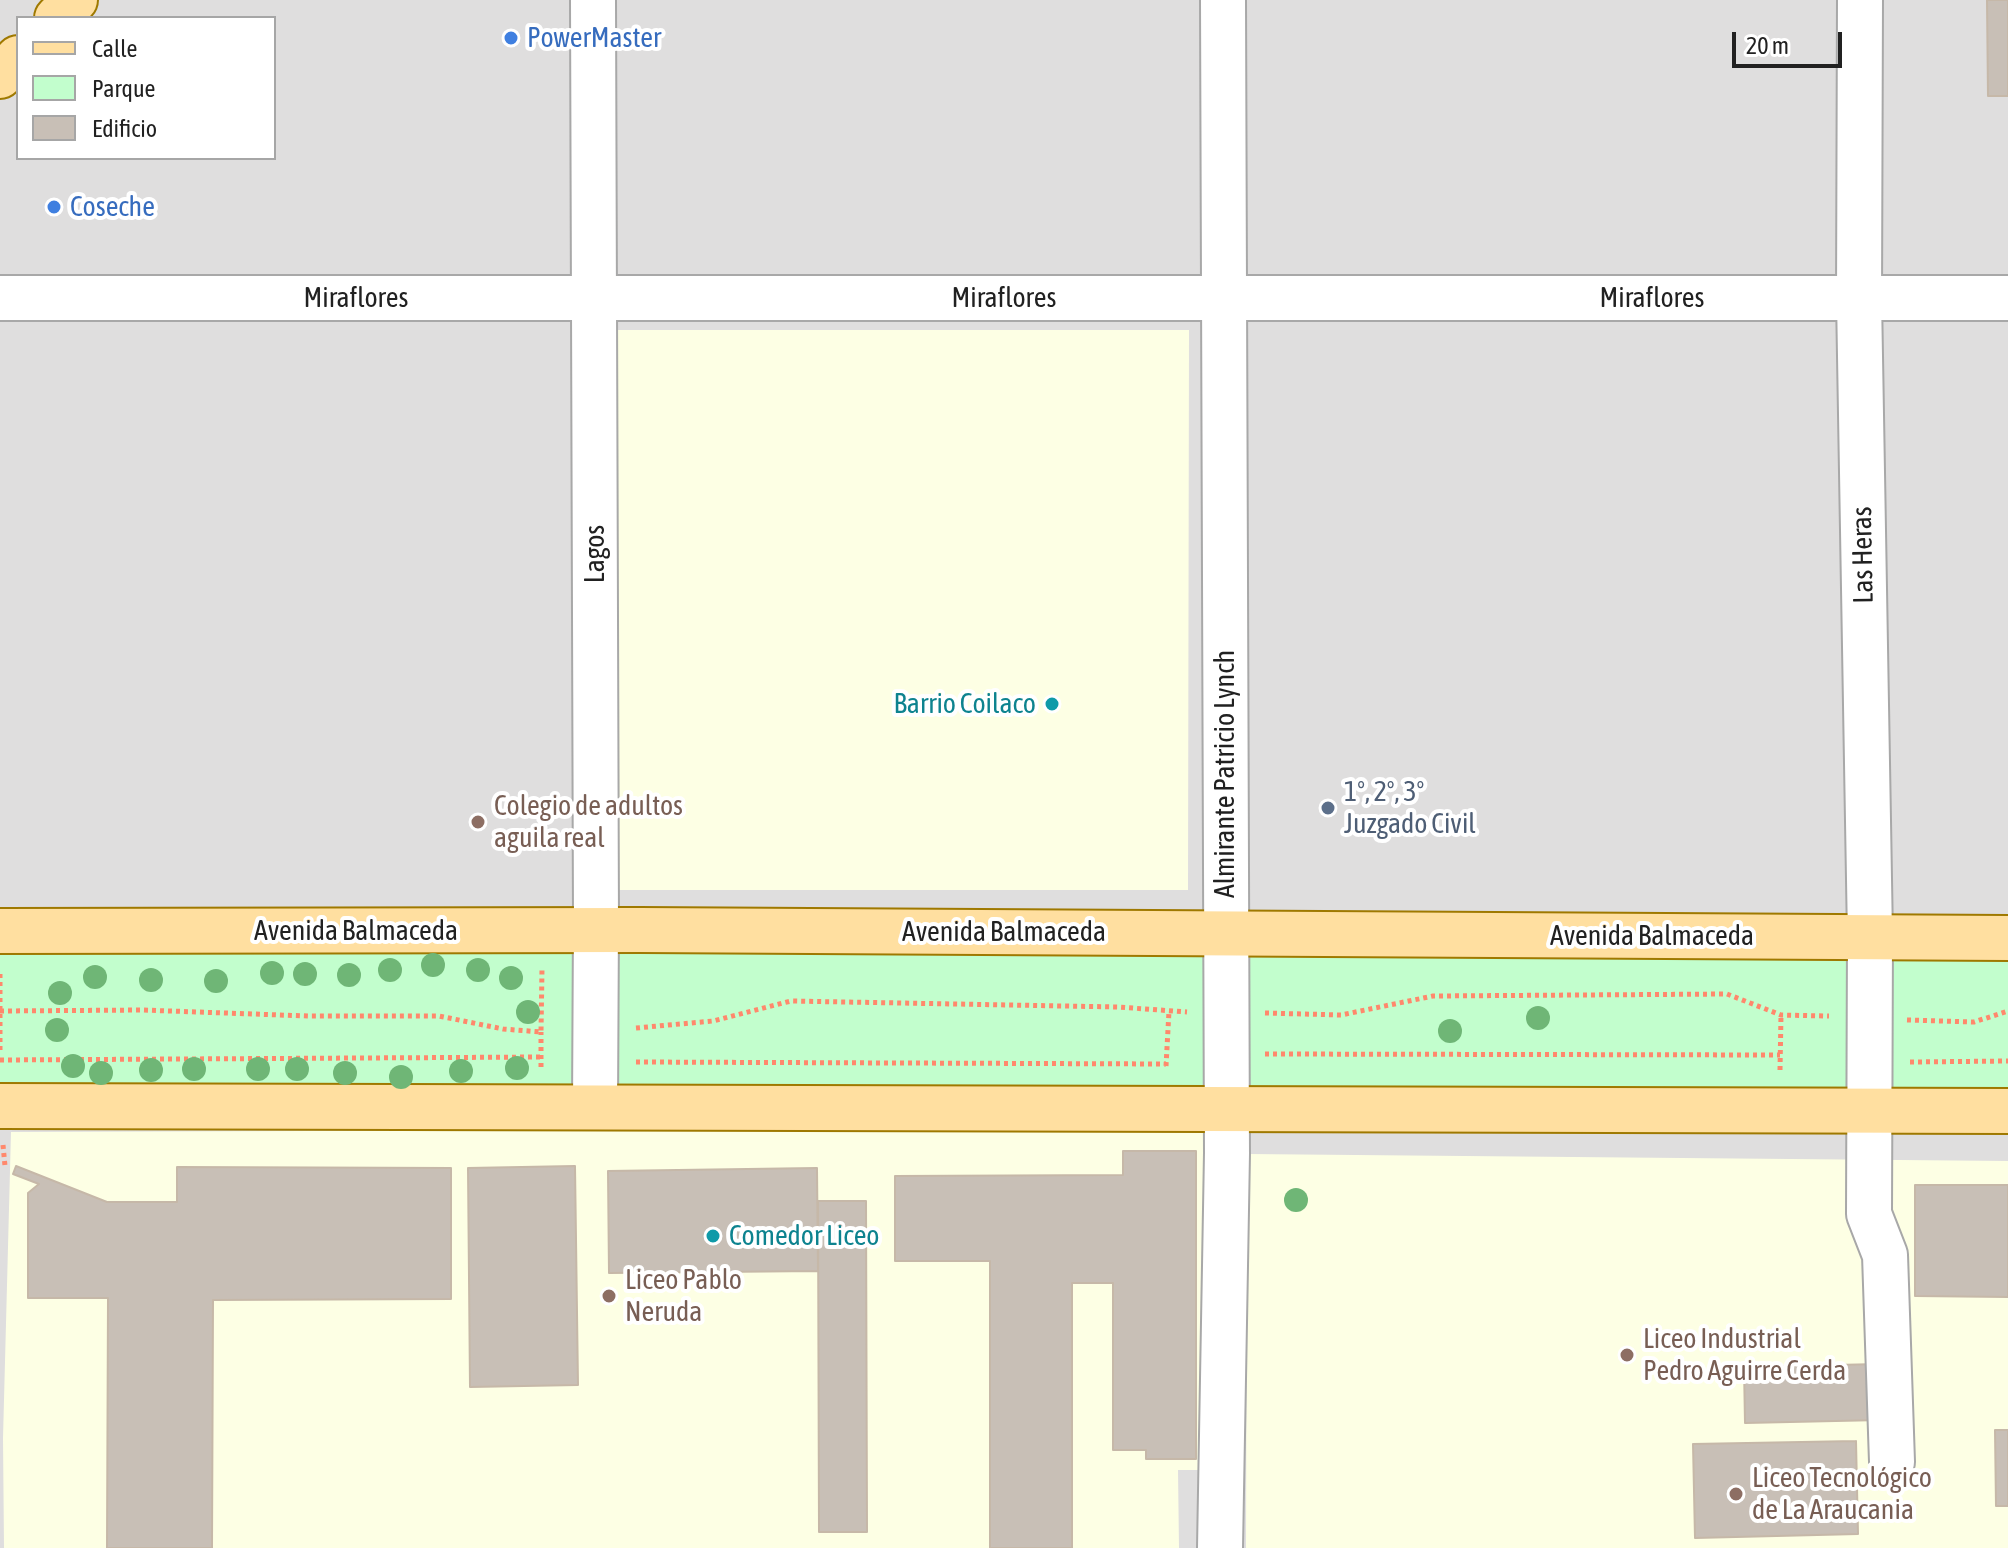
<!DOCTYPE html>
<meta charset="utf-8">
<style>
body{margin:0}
#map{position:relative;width:2008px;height:1548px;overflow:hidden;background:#f2f0e7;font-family:"Asap Condensed",sans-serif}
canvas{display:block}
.legend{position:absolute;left:16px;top:16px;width:260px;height:144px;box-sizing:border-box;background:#fff;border:2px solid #a6a6a6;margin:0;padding:10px 14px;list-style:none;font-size:24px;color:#212121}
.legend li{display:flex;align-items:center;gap:16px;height:40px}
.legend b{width:40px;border:2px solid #a6a6a6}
.scale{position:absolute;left:1732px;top:32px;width:110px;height:36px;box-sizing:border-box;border:4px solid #212121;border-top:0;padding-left:10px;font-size:24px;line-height:28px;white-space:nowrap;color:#212121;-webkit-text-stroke:6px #fff;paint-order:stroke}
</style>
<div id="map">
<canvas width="2008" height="1548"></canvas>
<ul class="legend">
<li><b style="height:10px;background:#ffdfa0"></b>Calle</li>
<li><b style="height:22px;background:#c2fecd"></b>Parque</li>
<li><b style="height:22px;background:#c8bfb6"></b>Edificio</li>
</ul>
<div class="scale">20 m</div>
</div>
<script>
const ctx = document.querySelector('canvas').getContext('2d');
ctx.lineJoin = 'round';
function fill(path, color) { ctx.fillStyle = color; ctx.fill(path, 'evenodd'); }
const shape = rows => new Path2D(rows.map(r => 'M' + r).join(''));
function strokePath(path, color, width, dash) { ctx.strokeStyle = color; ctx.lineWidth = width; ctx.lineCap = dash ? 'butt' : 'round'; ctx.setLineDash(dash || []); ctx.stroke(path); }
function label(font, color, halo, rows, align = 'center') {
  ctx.font = font + ' "Asap Condensed",sans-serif'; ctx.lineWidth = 8; ctx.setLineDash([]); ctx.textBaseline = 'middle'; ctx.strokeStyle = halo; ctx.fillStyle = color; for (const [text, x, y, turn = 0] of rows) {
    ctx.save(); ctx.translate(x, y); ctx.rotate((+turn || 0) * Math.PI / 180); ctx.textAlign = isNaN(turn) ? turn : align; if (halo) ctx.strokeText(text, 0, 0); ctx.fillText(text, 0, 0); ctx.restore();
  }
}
const residential = shape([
 [0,0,2008,0,2008,1548,0,1548],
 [18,18,274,18,274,158,18,158]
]);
const education = shape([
 [615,330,1189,330,1188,890,614,890],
 [1213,1128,1210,1470,1178,1470,1179,1548,4,1548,3,1438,11,1132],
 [1247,1154,2008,1161,2008,1548,1246,1548]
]);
const park = shape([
 [0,947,579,947,578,1091,0,1090],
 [1887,948,2008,950,2008,1092,1888,1092],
 [1846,950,1848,1089,1248,1087,1248,955],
 [618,952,1204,955,1205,1087,617,1086]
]);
const building = shape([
 [1987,0,2008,0,2008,96,1988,96,1987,0],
 [1123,1151,1196,1151,1196,1459,1146,1459,1146,1450,1113,1450,1113,1283,1072,1283,1072,1548,990,1548,990,1261,895,1261,895,1176,1123,1175,1123,1151],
 [16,1166,107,1202,177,1202,177,1167,451,1168,451,1299,213,1300,212,1548,107,1548,108,1298,28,1298,28,1193,39,1184,13,1174,16,1166],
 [575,1166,578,1385,470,1387,468,1168,575,1166],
 [817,1168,818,1271,609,1273,608,1171,817,1168],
 [1915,1185,2008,1185,2008,1297,1915,1296,1915,1185],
 [818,1201,866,1201,867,1532,819,1532,818,1201],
 [1880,1364,1881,1420,1745,1423,1744,1367,1880,1364],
 [1995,1430,2008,1430,2008,1506,1996,1506,1995,1430],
 [1856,1441,1858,1534,1695,1538,1693,1444,1856,1441]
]);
const path = shape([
 [0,1011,142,1010,308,1016,439,1016,503,1029,541,1032,542,968],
 [1265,1013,1341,1015,1433,996,1727,994,1781,1015,1829,1016],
 [1907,1020,1974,1022,2008,1011],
 [636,1028,713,1021,791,1001,1118,1007,1187,1012],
 [0,1050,0,971],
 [1265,1054,1780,1055],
 [0,1060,541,1057],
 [636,1062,1166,1064],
 [1910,1062,2008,1061],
 [1166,1066,1169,1011],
 [541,1067,541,1032],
 [1780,1070,1781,1015],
 [3,1145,5,1166]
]);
const minor = shape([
 [593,0,596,921,595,1107],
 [1860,0,1859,298,1870,937,1869,1214,1885,1255,1892,1462],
 [0,298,2008,298],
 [1220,1548,1227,1153,1223,0]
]);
const major = shape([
 [57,18,75,0],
 [0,76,18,58],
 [0,931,640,930,2008,938],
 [0,1106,2008,1111]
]);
const trees = [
 [433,965],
 [390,970],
 [478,970],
 [272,973],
 [305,974],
 [349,975],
 [95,977],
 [511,978],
 [151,980],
 [216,981],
 [60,993],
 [528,1012],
 [1538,1018],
 [57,1030],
 [1450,1031],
 [73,1066],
 [517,1068],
 [194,1069],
 [258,1069],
 [297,1069],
 [151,1070],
 [461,1071],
 [101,1073],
 [345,1073],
 [401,1077],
 [1296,1200]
];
const markers = [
 [511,38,8,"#3f7fe0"],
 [54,207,8,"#3f7fe0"],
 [1052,704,8,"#0f9aa8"],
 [1328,808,8,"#5c6f8a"],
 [478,822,8,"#8d6e63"],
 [713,1236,8,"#0f9aa8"],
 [609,1296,8,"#8d6e63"],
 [1627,1355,8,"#8d6e63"],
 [1736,1494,8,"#8d6e63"]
];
const shopNames = [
 ["PowerMaster",527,38],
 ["Coseche",70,207]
];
const streetNames = [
 ["Miraflores",356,298],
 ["Miraflores",1004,298],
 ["Miraflores",1652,298],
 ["Lagos",595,554,-90],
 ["Las Heras",1863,555,-91],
 ["Almirante Patricio Lynch",1225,774,-90],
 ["Avenida Balmaceda",356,931],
 ["Avenida Balmaceda",1004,932],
 ["Avenida Balmaceda",1652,936]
];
const cultureNames = [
 ["Barrio Coilaco",1036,704],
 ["Comedor Liceo",729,1236,"left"]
];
const serviceNames = [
 ["1°, 2°, 3°",1344,792],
 ["Juzgado Civil",1344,824]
];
const educationNames = [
 ["Colegio de adultos",494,806],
 ["aguila real",494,838],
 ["Liceo Pablo",625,1280],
 ["Neruda",625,1312],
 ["Liceo Industrial",1643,1339],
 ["Pedro Aguirre Cerda",1643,1371],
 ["Liceo Tecnológico",1752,1478],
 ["de La Araucania",1752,1510]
];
fill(residential, '#dfdede');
fill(education, '#fdffe4');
fill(park, '#c2fecd');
fill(building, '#c8bfb6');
strokePath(building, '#c6b8a8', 2);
strokePath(minor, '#a8a8a8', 48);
strokePath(major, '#9f7900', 48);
strokePath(path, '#ff886c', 5, [4, 4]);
strokePath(minor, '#fff', 44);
strokePath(major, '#ffdfa0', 44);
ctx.fillStyle = '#6fb676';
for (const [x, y] of trees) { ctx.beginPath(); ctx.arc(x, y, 12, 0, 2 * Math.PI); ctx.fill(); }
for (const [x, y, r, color] of markers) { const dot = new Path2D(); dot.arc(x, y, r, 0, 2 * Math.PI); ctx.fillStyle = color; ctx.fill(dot); strokePath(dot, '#fff', 3); }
label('28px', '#366cbe', '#fff', shopNames, 'left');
label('28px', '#212121', '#fff', streetNames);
label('28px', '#0d838f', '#fff', cultureNames, 'right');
label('28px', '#4e5e75', '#fff', serviceNames, 'left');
label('28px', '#785e54', '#fff', educationNames, 'left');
</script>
